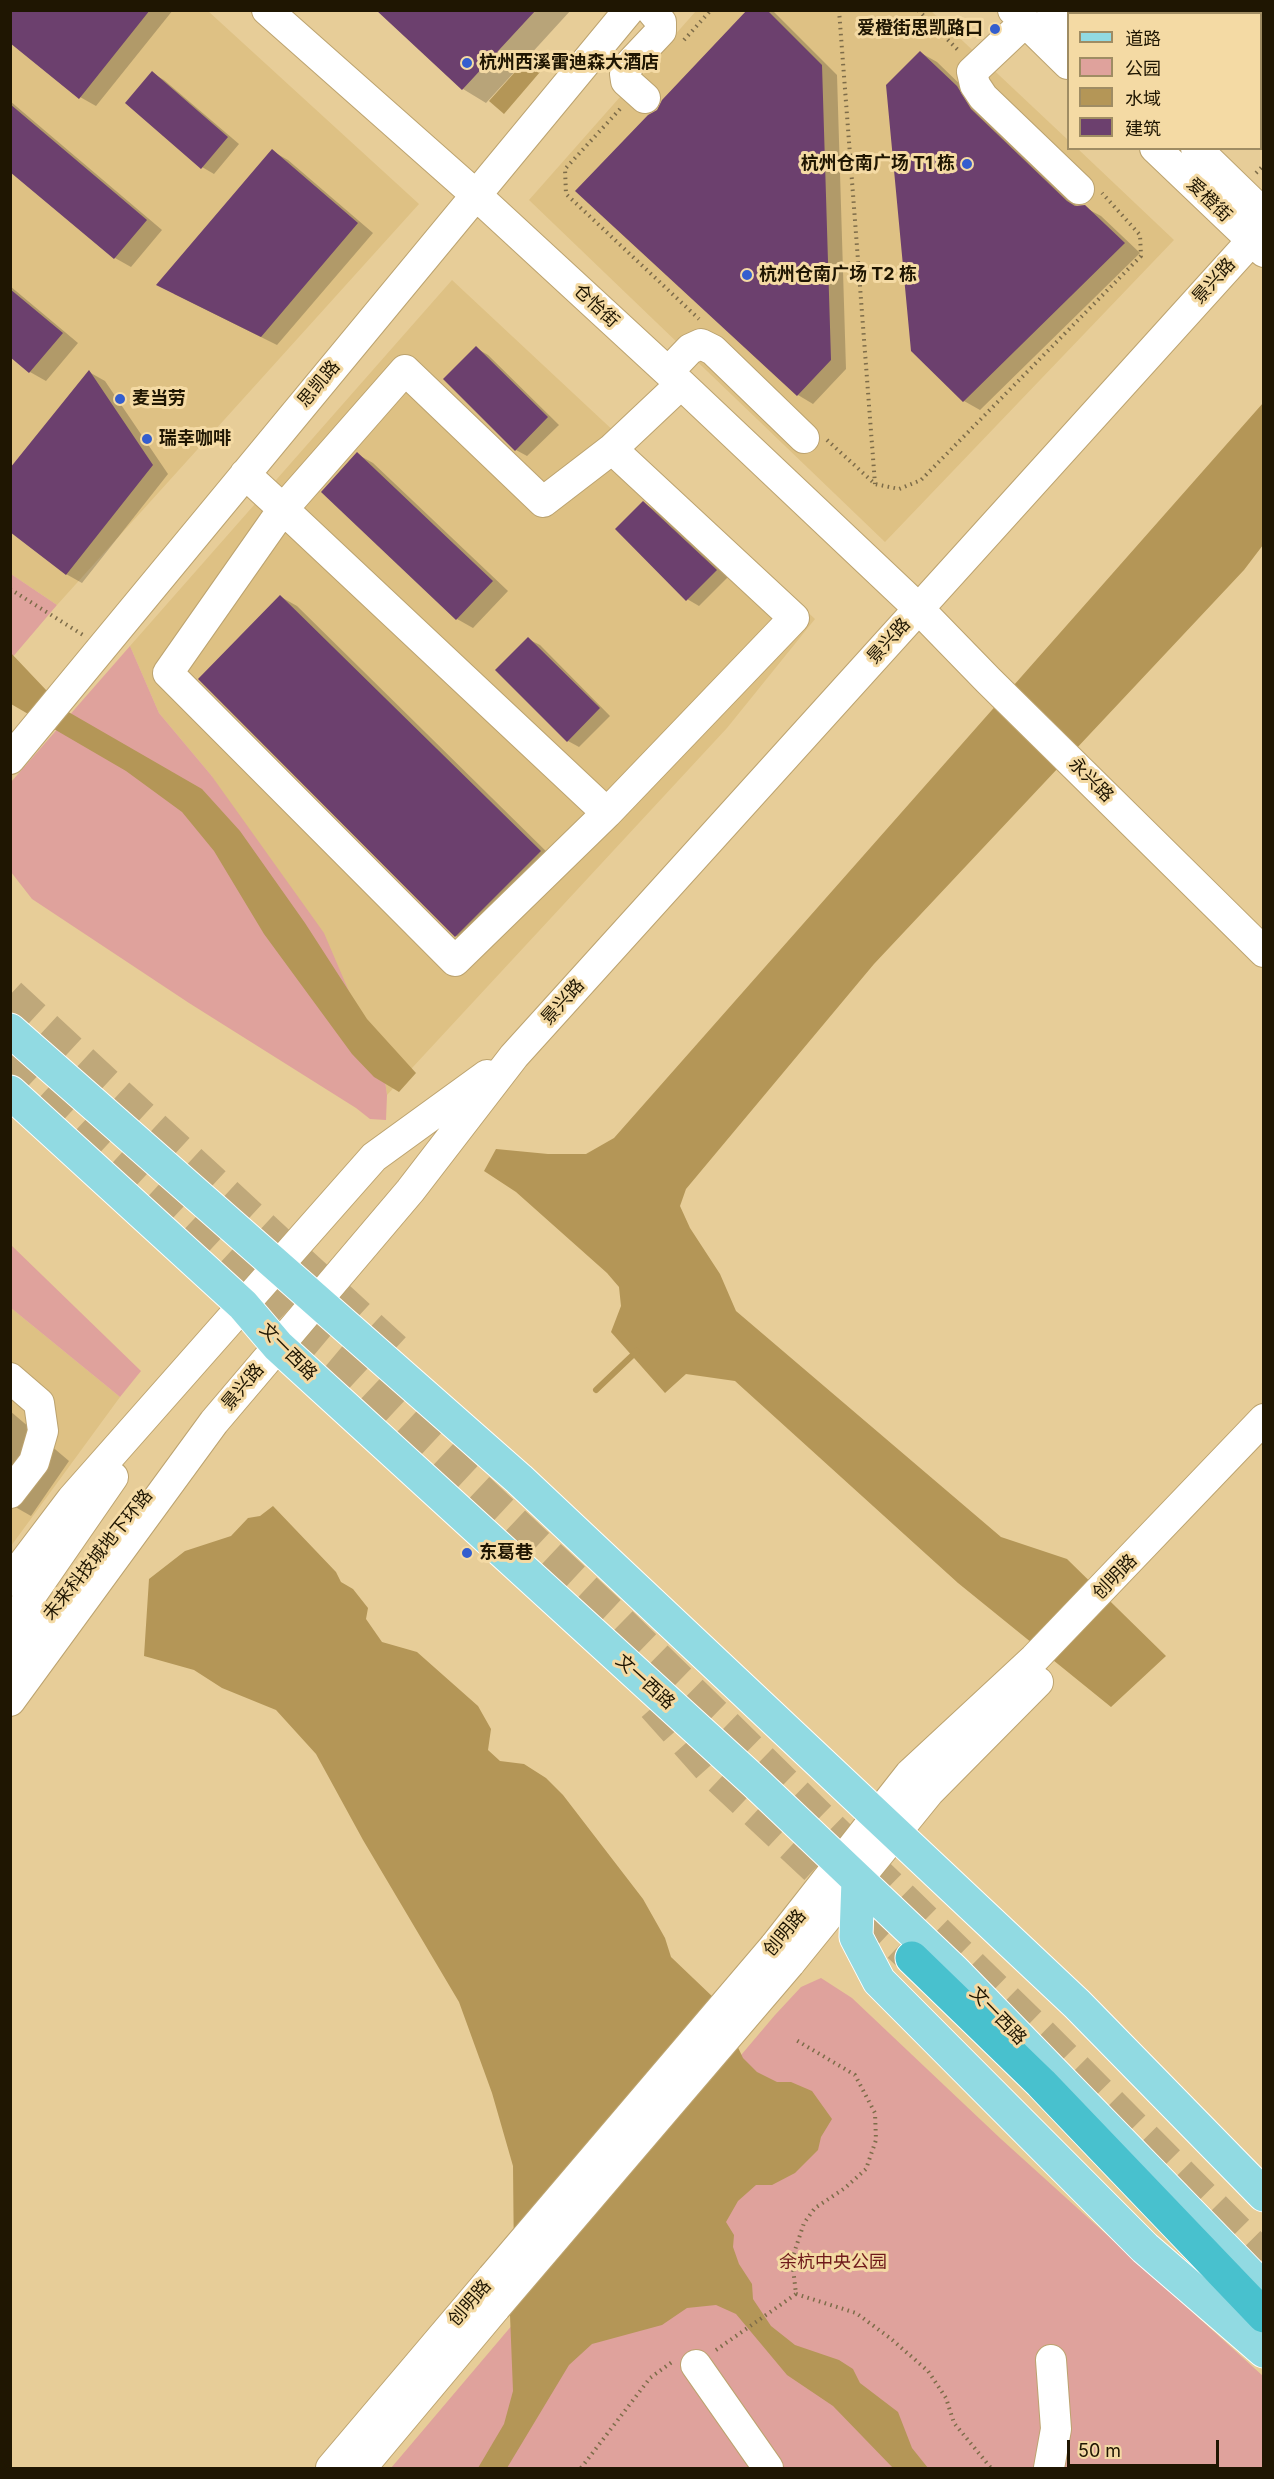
<!DOCTYPE html>
<meta charset="utf-8">
<style>
body{margin:0}
#map{position:relative;width:1274px;height:2479px;overflow:hidden;background:#e7cd98;font-family:Inter,"Noto Sans SC",sans-serif}
canvas{display:block}
.frame{position:absolute;inset:0;border:12px solid #1f1602;pointer-events:none}
.legend{position:absolute;left:1067px;top:12px;width:195px;height:138px;box-sizing:border-box;background:#f4daa4;border:2px solid #9f8c63;margin:0;padding:8px 10px;list-style:none;font-size:18px;color:#1f1602}
.legend li{display:flex;align-items:center;gap:12px;height:30px}
.legend b{width:30px;border:2px solid #9f8c63}
.scale{position:absolute;left:1067px;top:2440px;width:152px;height:27px;box-sizing:border-box;border:3px solid #1f1602;border-top:0;padding-left:8px;font-size:18px;line-height:21px;white-space:nowrap;color:#1f1602;-webkit-text-stroke:4px #f4daa4;paint-order:stroke}
</style>
<div id="map">
<canvas width="1274" height="2479"></canvas>
<div class="frame"></div>
<ul class="legend">
<li><b style="height:8px;background:#91dae2"></b>道路</li>
<li><b style="height:16px;background:#dfa29c"></b>公园</li>
<li><b style="height:16px;background:#b49657"></b>水域</li>
<li><b style="height:16px;background:#6c406e"></b>建筑</li>
</ul>
<div class="scale">50 m</div>
</div>
<script>
const ctx = document.querySelector('canvas').getContext('2d');
ctx.lineJoin = 'round';
function fill(path, color) { ctx.fillStyle = color; ctx.fill(path, 'evenodd'); }
const shape = rows => new Path2D(rows.map(r => 'M' + r).join(''));
function strokePath(path, color, width, dash) { ctx.strokeStyle = color; ctx.lineWidth = width; ctx.lineCap = dash ? 'butt' : 'round'; ctx.setLineDash(dash || []); ctx.stroke(path); }
function label(font, color, halo, rows, align = 'center') {
  ctx.font = font + ' Inter,"Noto Sans SC",sans-serif'; ctx.lineWidth = 6; ctx.setLineDash([]); ctx.textBaseline = 'middle'; ctx.strokeStyle = halo; ctx.fillStyle = color; for (const [text, x, y, turn = 0] of rows) {
    ctx.save(); ctx.translate(x, y); ctx.rotate((+turn || 0) * Math.PI / 180); ctx.textAlign = isNaN(turn) ? turn : align; if (halo) ctx.strokeText(text, 0, 0); ctx.fillText(text, 0, 0); ctx.restore();
  }
}
const built = shape([
 [10,11,208,11,419,204,57,605,11,574],
 [696,11,931,11,1068,140,1068,148,1078,149,1174,240,885,542,529,200],
 [452,280,815,619,727,728,387,1095,384,1073,211,775,159,713,130,646],
 [11,1308,120,1397,11,1546]
]);
const green = shape([
 [11,574,57,605,11,659],
 [130,646,159,713,211,775,324,933,384,1073,387,1095,386,1120,370,1119,356,1108,189,1003,32,899,11,872,11,782],
 [10,1244,141,1371,120,1397,11,1308],
 [821,1978,852,1998,1001,2139,1263,2376,1263,2468,391,2468,775,2015,801,1987]
]);
const water = shape([
 [532,53,546,65,504,114,489,101],
 [1263,403,1263,545,1244,570,874,964,686,1189,680,1206,690,1228,720,1274,736,1311,1001,1537,1067,1559,1166,1656,1111,1707,958,1583,735,1381,686,1374,665,1393,611,1332,621,1306,619,1287,607,1273,516,1192,484,1171,496,1149,548,1154,586,1154,614,1138],
 [10,652,65,710,202,789,240,831,305,923,367,1019,416,1073,399,1092,374,1077,352,1054,264,934,214,851,182,812,126,771,11,704],
 [273,1506,336,1572,341,1582,353,1589,368,1608,366,1619,382,1642,417,1652,478,1706,491,1729,488,1750,500,1761,524,1764,546,1778,563,1795,643,1899,665,1938,671,1957,715,1999,743,2058,757,2072,777,2082,791,2082,812,2091,832,2119,821,2137,818,2150,795,2173,772,2185,756,2185,738,2201,726,2222,734,2235,733,2247,739,2264,752,2284,753,2299,771,2326,795,2345,839,2360,853,2369,860,2383,898,2412,912,2448,928,2468,893,2468,833,2406,787,2375,736,2314,716,2305,687,2308,662,2325,592,2344,569,2365,507,2468,478,2468,504,2424,513,2391,510,2315,514,2266,513,2166,492,2093,459,2002,363,1840,316,1754,276,1710,222,1688,194,1670,144,1656,149,1579,185,1551,231,1536,248,1518,260,1516]
]);
const shadow = shape([
 [10,10,173,10,96,106,80,97],
 [378,10,571,10,486,103,463,89],
 [749,10,773,11,837,75,846,369,813,404,798,395,659,111],
 [921,53,937,62,973,97,987,120,1078,207,1084,207,1101,216,1140,253,980,410,964,401],
 [152,73,164,80,239,144,214,174,202,167],
 [10,101,162,230,131,267,115,258,10,170],
 [272,151,288,160,373,233,277,345,174,294],
 [10,286,78,343,46,381,30,372,10,355],
 [476,348,488,355,559,425,527,456,516,450],
 [89,372,105,381,168,474,82,583,66,574],
 [357,454,373,463,508,591,473,628,457,619],
 [643,503,655,510,728,577,699,606,687,599],
 [281,597,297,606,556,861,472,945,456,936],
 [528,639,540,645,610,716,579,747,568,741],
 [10,1411,69,1461,31,1516,10,1504]
]);
const stream = shape([
 [596,1390,637,1351]
]);
const building = shape([
 [10,10,150,10,79,99,10,43],
 [376,10,536,10,462,90],
 [747,10,767,10,822,65,831,360,797,396,575,191,648,115,657,110,662,100],
 [920,51,957,86,971,109,1067,201,1075,206,1085,205,1125,243,963,402,911,351,886,85],
 [152,71,228,137,201,169,125,103],
 [10,104,147,220,114,259,10,172],
 [272,149,358,223,261,337,156,285],
 [10,289,63,333,29,373,10,357],
 [476,346,548,417,515,451,443,379],
 [89,370,153,465,66,575,10,532,10,468],
 [357,452,493,581,456,620,321,492],
 [643,501,717,570,686,601,615,529],
 [280,595,541,851,455,937,198,679],
 [528,637,600,708,567,742,495,670]
]);
const highwayTunnel = shape([
 [10,995,405,1359],
 [10,1057,293,1320,336,1356,621,1623,1042,2035,1264,2258],
 [654,1706,712,1771,912,1958]
]);
const path = shape([
 [839,10,875,484],
 [918,10,960,52],
 [684,40,711,10],
 [620,109,565,169,566,194,699,319],
 [1256,173,1264,165],
 [827,440,875,484,899,489,921,480,1141,256,1140,235,1102,193],
 [10,589,83,635],
 [796,2294,856,2313,890,2338,928,2371,946,2398,954,2423,991,2468],
 [716,2350,796,2294,792,2259,804,2223,815,2208,845,2188,866,2169,876,2140,875,2113,855,2075,796,2040],
 [581,2468,650,2378,672,2362]
]);
const minor = shape([
 [267,10,476,195,681,384,918,608,988,680,1264,952],
 [1013,10,1068,64],
 [1052,10,1068,27],
 [1025,22,972,72,975,85,983,97,1079,189],
 [645,98,626,81,625,74,627,67,661,31,661,22,651,10],
 [1155,148,1264,252],
 [1196,148,1264,214],
 [668,372,690,349,701,344,713,350,804,438],
 [612,449,681,384],
 [245,474,283,509,405,370,543,502,612,449,794,618,607,813,455,961,168,673,283,509,607,813],
 [10,759,629,10],
 [10,1378,39,1403,43,1431,34,1462,10,1493],
 [10,1581,72,1499,374,1157,487,1075],
 [10,1626,113,1477],
 [10,1665,43,1622],
 [10,1701,214,1422,410,1191,514,1056,1264,227],
 [774,1947,910,1774,1034,1659,1264,1419],
 [790,1963,929,1792,1038,1682],
 [696,2365,768,2468],
 [331,2468,492,2278],
 [361,2468,496,2307],
 [1049,2468,1056,2429,1051,2360]
]);
const major = shape([
 [10,1030,519,1479,1077,2004,1264,2195],
 [10,1092,243,1305,278,1346,755,1782,954,1971,1264,2289],
 [858,1880,856,1937,879,1981,1145,2248,1264,2351]
]);
const highway = shape([
 [912,1958,1041,2083,1264,2316]
]);
const minorBridge = shape([
 [492,2278,774,1947],
 [496,2307,790,1963]
]);
const markers = [
 [995,29,6,"#345ece"],
 [467,63,6,"#345ece"],
 [967,164,6,"#345ece"],
 [747,275,6,"#345ece"],
 [120,399,6,"#345ece"],
 [147,439,6,"#345ece"],
 [467,1553,6,"#345ece"]
];
const poiNames = [
 ["爱橙街思凯路口",983,29,"right"],
 ["杭州西溪雷迪森大酒店",479,63],
 ["杭州仓南广场 T1 栋",955,164,"right"],
 ["杭州仓南广场 T2 栋",759,275],
 ["麦当劳",132,399],
 ["瑞幸咖啡",159,439],
 ["东葛巷",479,1553]
];
const streetNames = [
 ["爱橙街",1209,200,44],
 ["景兴路",1214,281,-48],
 ["仓怡街",596,306,43],
 ["思凯路",319,384,-50],
 ["景兴路",889,641,-48],
 ["永兴路",1091,780,45],
 ["景兴路",563,1002,-48],
 ["文一西路",288,1352,45],
 ["景兴路",243,1387,-50],
 ["未来科技城地下环路",98,1555,-51],
 ["创明路",1115,1577,-46],
 ["文一西路",645,1682,42],
 ["创明路",785,1933,-50],
 ["文一西路",998,2016,46],
 ["创明路",470,2303,-49]
];
const parkNames = [
 ["余杭中央公园",833,2263]
];
fill(built, '#dec184');
fill(green, '#dfa29c');
fill(water, '#b49657');
fill(shadow, '#0003');
strokePath(stream, '#b49657', 6);
fill(building, '#6c406e');
strokePath(highwayTunnel, '#bfa87a', 33, [33, 16]);
strokePath(minor, '#bca36f', 32);
strokePath(major, '#fff', 35);
strokePath(highway, '#fff', 35);
strokePath(path, '#7d6c49', 4, [1.5, 4.5]);
strokePath(minor, '#fff', 30);
strokePath(major, '#91dae2', 33);
strokePath(highway, '#48c1ce', 33);
strokePath(minorBridge, '#bca36f', 32, []);
strokePath(minorBridge, '#fff', 30);
for (const [x, y, r, color] of markers) { const dot = new Path2D(); dot.arc(x, y, r, 0, 2 * Math.PI); ctx.fillStyle = color; ctx.fill(dot); strokePath(dot, '#f4daa4', 2); }
label('bold 18px', '#1f1602', '#f4daa4', poiNames, 'left');
label('18px', '#1f1602', '#f4daa4', streetNames);
label('18px', '#6f191a', '#f4daa4', parkNames);
</script>
